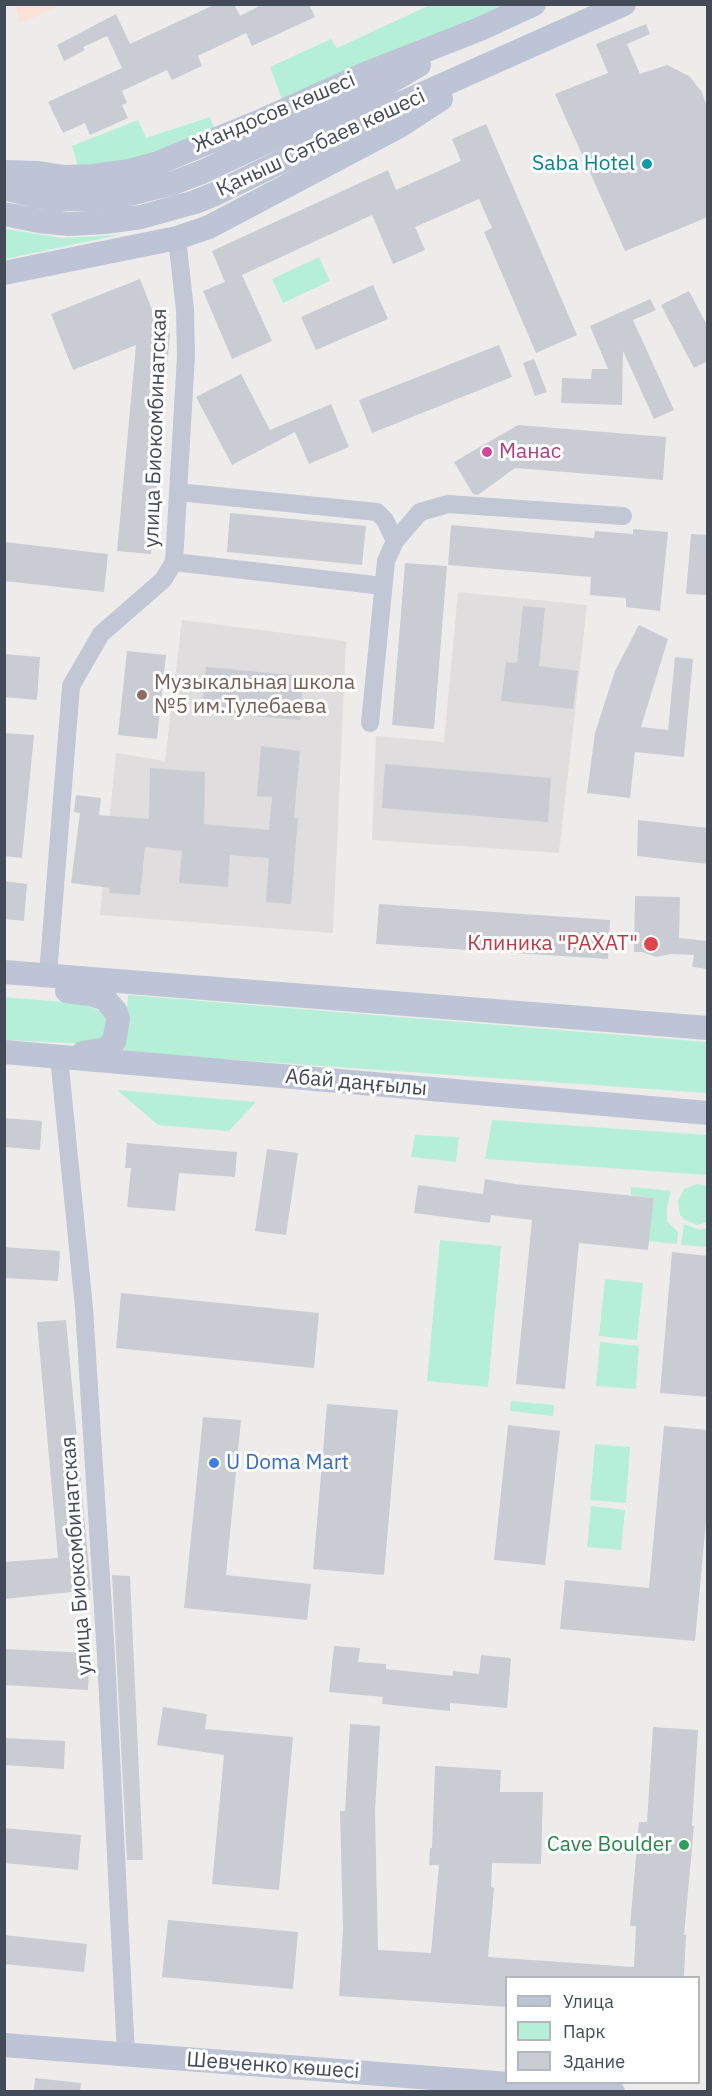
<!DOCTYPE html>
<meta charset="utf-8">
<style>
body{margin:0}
#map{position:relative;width:712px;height:2096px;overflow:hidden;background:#eeeceb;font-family:"IBM Plex Sans",sans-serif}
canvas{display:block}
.frame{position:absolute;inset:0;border:6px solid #434b59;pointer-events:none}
.legend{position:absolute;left:505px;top:1976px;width:195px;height:108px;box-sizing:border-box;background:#fff;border:2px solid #b4b7bd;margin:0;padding:8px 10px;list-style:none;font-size:18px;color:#434b59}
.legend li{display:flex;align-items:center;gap:12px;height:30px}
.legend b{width:30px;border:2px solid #b4b7bd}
</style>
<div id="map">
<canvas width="712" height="2096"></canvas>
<div class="frame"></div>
<ul class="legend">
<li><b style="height:8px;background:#bdc4d6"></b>Улица</li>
<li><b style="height:16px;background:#b6efd7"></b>Парк</li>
<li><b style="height:16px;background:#caccd4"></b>Здание</li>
</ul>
</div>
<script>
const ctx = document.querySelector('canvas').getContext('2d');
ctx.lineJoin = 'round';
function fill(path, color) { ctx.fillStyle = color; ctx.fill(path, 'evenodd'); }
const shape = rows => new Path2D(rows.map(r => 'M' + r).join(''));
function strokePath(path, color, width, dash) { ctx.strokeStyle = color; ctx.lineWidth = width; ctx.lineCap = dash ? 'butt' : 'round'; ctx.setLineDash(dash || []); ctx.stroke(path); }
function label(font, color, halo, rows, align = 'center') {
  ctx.font = font + ' "IBM Plex Sans",sans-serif'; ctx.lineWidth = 6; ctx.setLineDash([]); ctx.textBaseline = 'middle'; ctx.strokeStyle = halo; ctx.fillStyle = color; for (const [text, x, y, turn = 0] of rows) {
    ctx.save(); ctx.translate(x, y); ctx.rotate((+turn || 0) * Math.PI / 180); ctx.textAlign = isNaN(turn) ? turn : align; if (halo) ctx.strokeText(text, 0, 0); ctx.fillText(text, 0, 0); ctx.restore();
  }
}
const education = shape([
 [458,592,587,605,559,853,372,840,376,736,444,742],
 [182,620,346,641,333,933,100,915,116,753,165,761]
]);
const medical = shape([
 [15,5,15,4,62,5,20,23]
]);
const green = shape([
 [430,5,512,5,284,105,270,67,331,39,337,48],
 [210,117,216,133,181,146,85,171,78,167,72,146,138,120,146,138],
 [5,229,62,238,119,235,5,259],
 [319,257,330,281,283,303,272,279],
 [128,995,707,1042,707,1093,124,1052],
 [5,997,86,1004,101,1012,105,1018,105,1032,100,1039,90,1044,5,1040],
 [117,1090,256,1102,229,1131,158,1125],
 [492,1120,707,1135,707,1175,485,1159],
 [415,1135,459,1137,456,1162,411,1157],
 [697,1184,707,1186,708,1222,697,1225,685,1220,680,1215,678,1201,684,1189],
 [631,1187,671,1191,667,1207,667,1221,678,1232,677,1244,649,1241,654,1198,631,1195],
 [684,1224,700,1230,707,1228,707,1247,681,1245],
 [440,1240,501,1246,488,1387,427,1381],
 [605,1279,643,1283,637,1340,599,1336],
 [600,1342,639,1346,636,1389,596,1386],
 [511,1401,554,1405,553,1416,510,1411],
 [595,1444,630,1447,626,1503,590,1500],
 [591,1506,625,1510,621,1550,587,1547]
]);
const building = shape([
 [216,4,234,4,240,16,263,4,309,4,315,17,252,46,246,33,198,56,202,66,172,80,167,70,122,91,127,103,122,105,128,118,90,135,85,123,63,133,48,102,122,68,107,36,83,47,85,50,64,61,57,45,116,14,130,44],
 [646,24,650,34,627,44,640,74,667,65,689,76,702,92,708,110,708,217,625,251,555,94,608,73,596,44],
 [486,124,577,335,536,353,484,232,492,228,479,199,415,227,425,250,393,264,372,215,242,275,272,341,232,359,203,291,225,282,212,251,388,170,396,190,461,161,452,139],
 [140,279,162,335,170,333,151,554,117,551,136,345,73,370,51,314],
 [373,285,388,319,316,350,301,317],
 [689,291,708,327,708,361,694,368,661,305],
 [650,299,656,310,633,320,674,410,654,419,623,351,622,405,561,403,562,378,591,379,592,369,608,369,590,326],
 [499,345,512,377,372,433,359,400],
 [534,359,547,392,535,396,523,363],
 [241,374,270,430,331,404,349,447,309,464,295,432,232,465,196,397],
 [518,425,666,437,663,480,515,468,478,495,473,494,454,462],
 [230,513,366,526,362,565,227,552],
 [451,525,594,538,595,531,633,534,633,529,668,532,660,611,626,607,626,598,590,595,591,577,448,565],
 [691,534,708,535,708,595,686,594],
 [4,542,108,554,104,592,4,581],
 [405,563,447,566,434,729,392,725],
 [523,606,545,608,539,666,578,671,573,709,501,701,506,662,517,663],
 [639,625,668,639,641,727,668,730,675,657,693,659,684,757,635,752,630,798,587,793,595,733,615,671],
 [127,651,166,655,157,739,118,735],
 [4,654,40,657,37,700,4,697],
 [206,667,303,676,300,720,202,712],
 [4,733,34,735,22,858,4,856],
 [261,746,300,751,294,818,298,818,291,904,266,902,269,858,230,855,228,887,179,883,182,851,145,847,140,895,109,893,110,888,71,883,80,813,74,812,76,795,101,798,99,815,149,819,150,768,205,772,204,824,269,830,272,797,257,796],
 [385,764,551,778,548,822,382,808],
 [638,820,708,828,708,864,637,856],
 [4,881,27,884,24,921,4,919],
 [635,896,680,897,679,938,708,941,708,969,692,967,694,955,671,954,656,957,642,952,634,952],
 [379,904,610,920,608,959,376,944],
 [4,1118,42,1121,40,1150,4,1147],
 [127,1143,237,1152,235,1177,179,1173,175,1211,127,1207,131,1168,125,1168],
 [267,1149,298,1153,286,1235,255,1231],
 [485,1179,515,1184,654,1198,648,1250,579,1243,565,1389,516,1384,532,1220,491,1215,490,1223,414,1213,418,1185,483,1194],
 [4,1247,60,1251,58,1281,4,1278],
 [672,1252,708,1256,708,1397,660,1393],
 [121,1293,319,1313,314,1368,116,1348],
 [66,1320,91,1590,4,1599,4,1562,58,1558,37,1322],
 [327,1404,398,1410,384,1575,313,1569],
 [203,1417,241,1420,226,1575,311,1584,307,1620,184,1608],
 [508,1425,560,1431,545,1565,494,1560],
 [664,1426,708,1430,708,1499,695,1641,560,1629,565,1580,649,1588],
 [112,1575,130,1576,143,1860,127,1860],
 [334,1646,360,1648,358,1662,386,1664,386,1669,453,1676,453,1671,479,1674,481,1655,511,1658,507,1708,450,1703,450,1711,382,1704,383,1697,329,1692],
 [4,1649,90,1653,88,1690,4,1685],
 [163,1707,207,1714,205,1729,293,1737,279,1890,212,1884,224,1755,157,1745],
 [350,1724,380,1726,375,1811,378,1950,431,1953,439,1865,429,1865,430,1848,432,1848,435,1766,501,1770,500,1792,543,1792,541,1864,492,1863,491,1887,494,1888,488,1957,634,1967,636,1926,630,1926,639,1822,647,1822,653,1727,698,1730,692,1826,694,1826,684,1935,686,1935,684,1977,507,1977,507,2007,339,1996,343,1929,340,1811,345,1811],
 [4,1738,65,1741,64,1769,4,1765],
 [4,1828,81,1835,78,1870,4,1863],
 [168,1920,298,1932,293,1989,162,1977],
 [4,1935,87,1944,84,1972,4,1964],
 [35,2078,81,2083,80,2091,34,2091]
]);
const street = shape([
 [178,492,377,512,385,520,395,541],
 [174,562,383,586],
 [370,723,386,561,395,541,420,512,448,504,623,516],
 [48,975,71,686,101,634,163,580,174,562,186,356,185,310,177,238],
 [59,1057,84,1308,106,1656,126,2055]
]);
const secondary = shape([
 [4,172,39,173,63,177,93,176,129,171,158,163,263,120,365,74,480,29,534,4],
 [4,188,36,196,58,199,92,199,121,196,173,183,202,172,373,92,419,65],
 [4,214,39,221,69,224,105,222,141,217,195,202,215,194,382,112,624,4],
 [4,273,177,238,209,227,398,127,441,99],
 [4,972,708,1028],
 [67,991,91,994,105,999,116,1012,118,1019,114,1042,105,1049,83,1053],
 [4,1052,708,1113],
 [4,2045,613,2092]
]);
const markers = [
 [647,164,6,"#0f9aa8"],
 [487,452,6,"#d1479c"],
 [142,695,6,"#8d6e63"],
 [651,944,8,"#e0444e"],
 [214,1463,6,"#3f7fe0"],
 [684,1845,6,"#2e9e5b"]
];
const streetNames = [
 ["Жандосов көшесі",274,113,-23],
 ["Қаныш Сәтбаев көшесі",321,143,-25],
 ["улица Биокомбинатская",156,428,-88],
 ["Абай даңғылы",356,1083,5],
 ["улица Биокомбинатская",77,1556,-94],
 ["Шевченко көшесі",273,2066,4]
];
const cultureNames = [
 ["Saba Hotel",635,164]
];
const hotelNames = [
 ["Манас",499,452]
];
const educationNames = [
 ["Музыкальная школа",154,683],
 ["№5 им.Тулебаева",154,707]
];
const healthNames = [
 ["Клиника \"РАХАТ\"",638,944]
];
const shopNames = [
 ["U Doma Mart",226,1463]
];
const leisureNames = [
 ["Cave Boulder",672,1845]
];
fill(education, '#dfdddd');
fill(medical, '#fbe2d8');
fill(green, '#b6efd7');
fill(building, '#caccd4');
strokePath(street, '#c1c7d4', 18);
strokePath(secondary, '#bdc4d6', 24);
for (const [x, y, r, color] of markers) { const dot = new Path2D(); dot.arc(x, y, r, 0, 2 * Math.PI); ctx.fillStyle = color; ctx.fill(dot); strokePath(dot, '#fff', 2); }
label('21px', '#434b59', '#fff', streetNames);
label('21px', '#0d838f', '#fff', cultureNames, 'right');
label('21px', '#b23c85', '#fff', hotelNames, 'left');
label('21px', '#785e54', '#fff', educationNames, 'left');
label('21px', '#be3a42', '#fff', healthNames, 'right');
label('21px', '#366cbe', '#fff', shopNames, 'left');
label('21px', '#27864d', '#fff', leisureNames, 'right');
</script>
